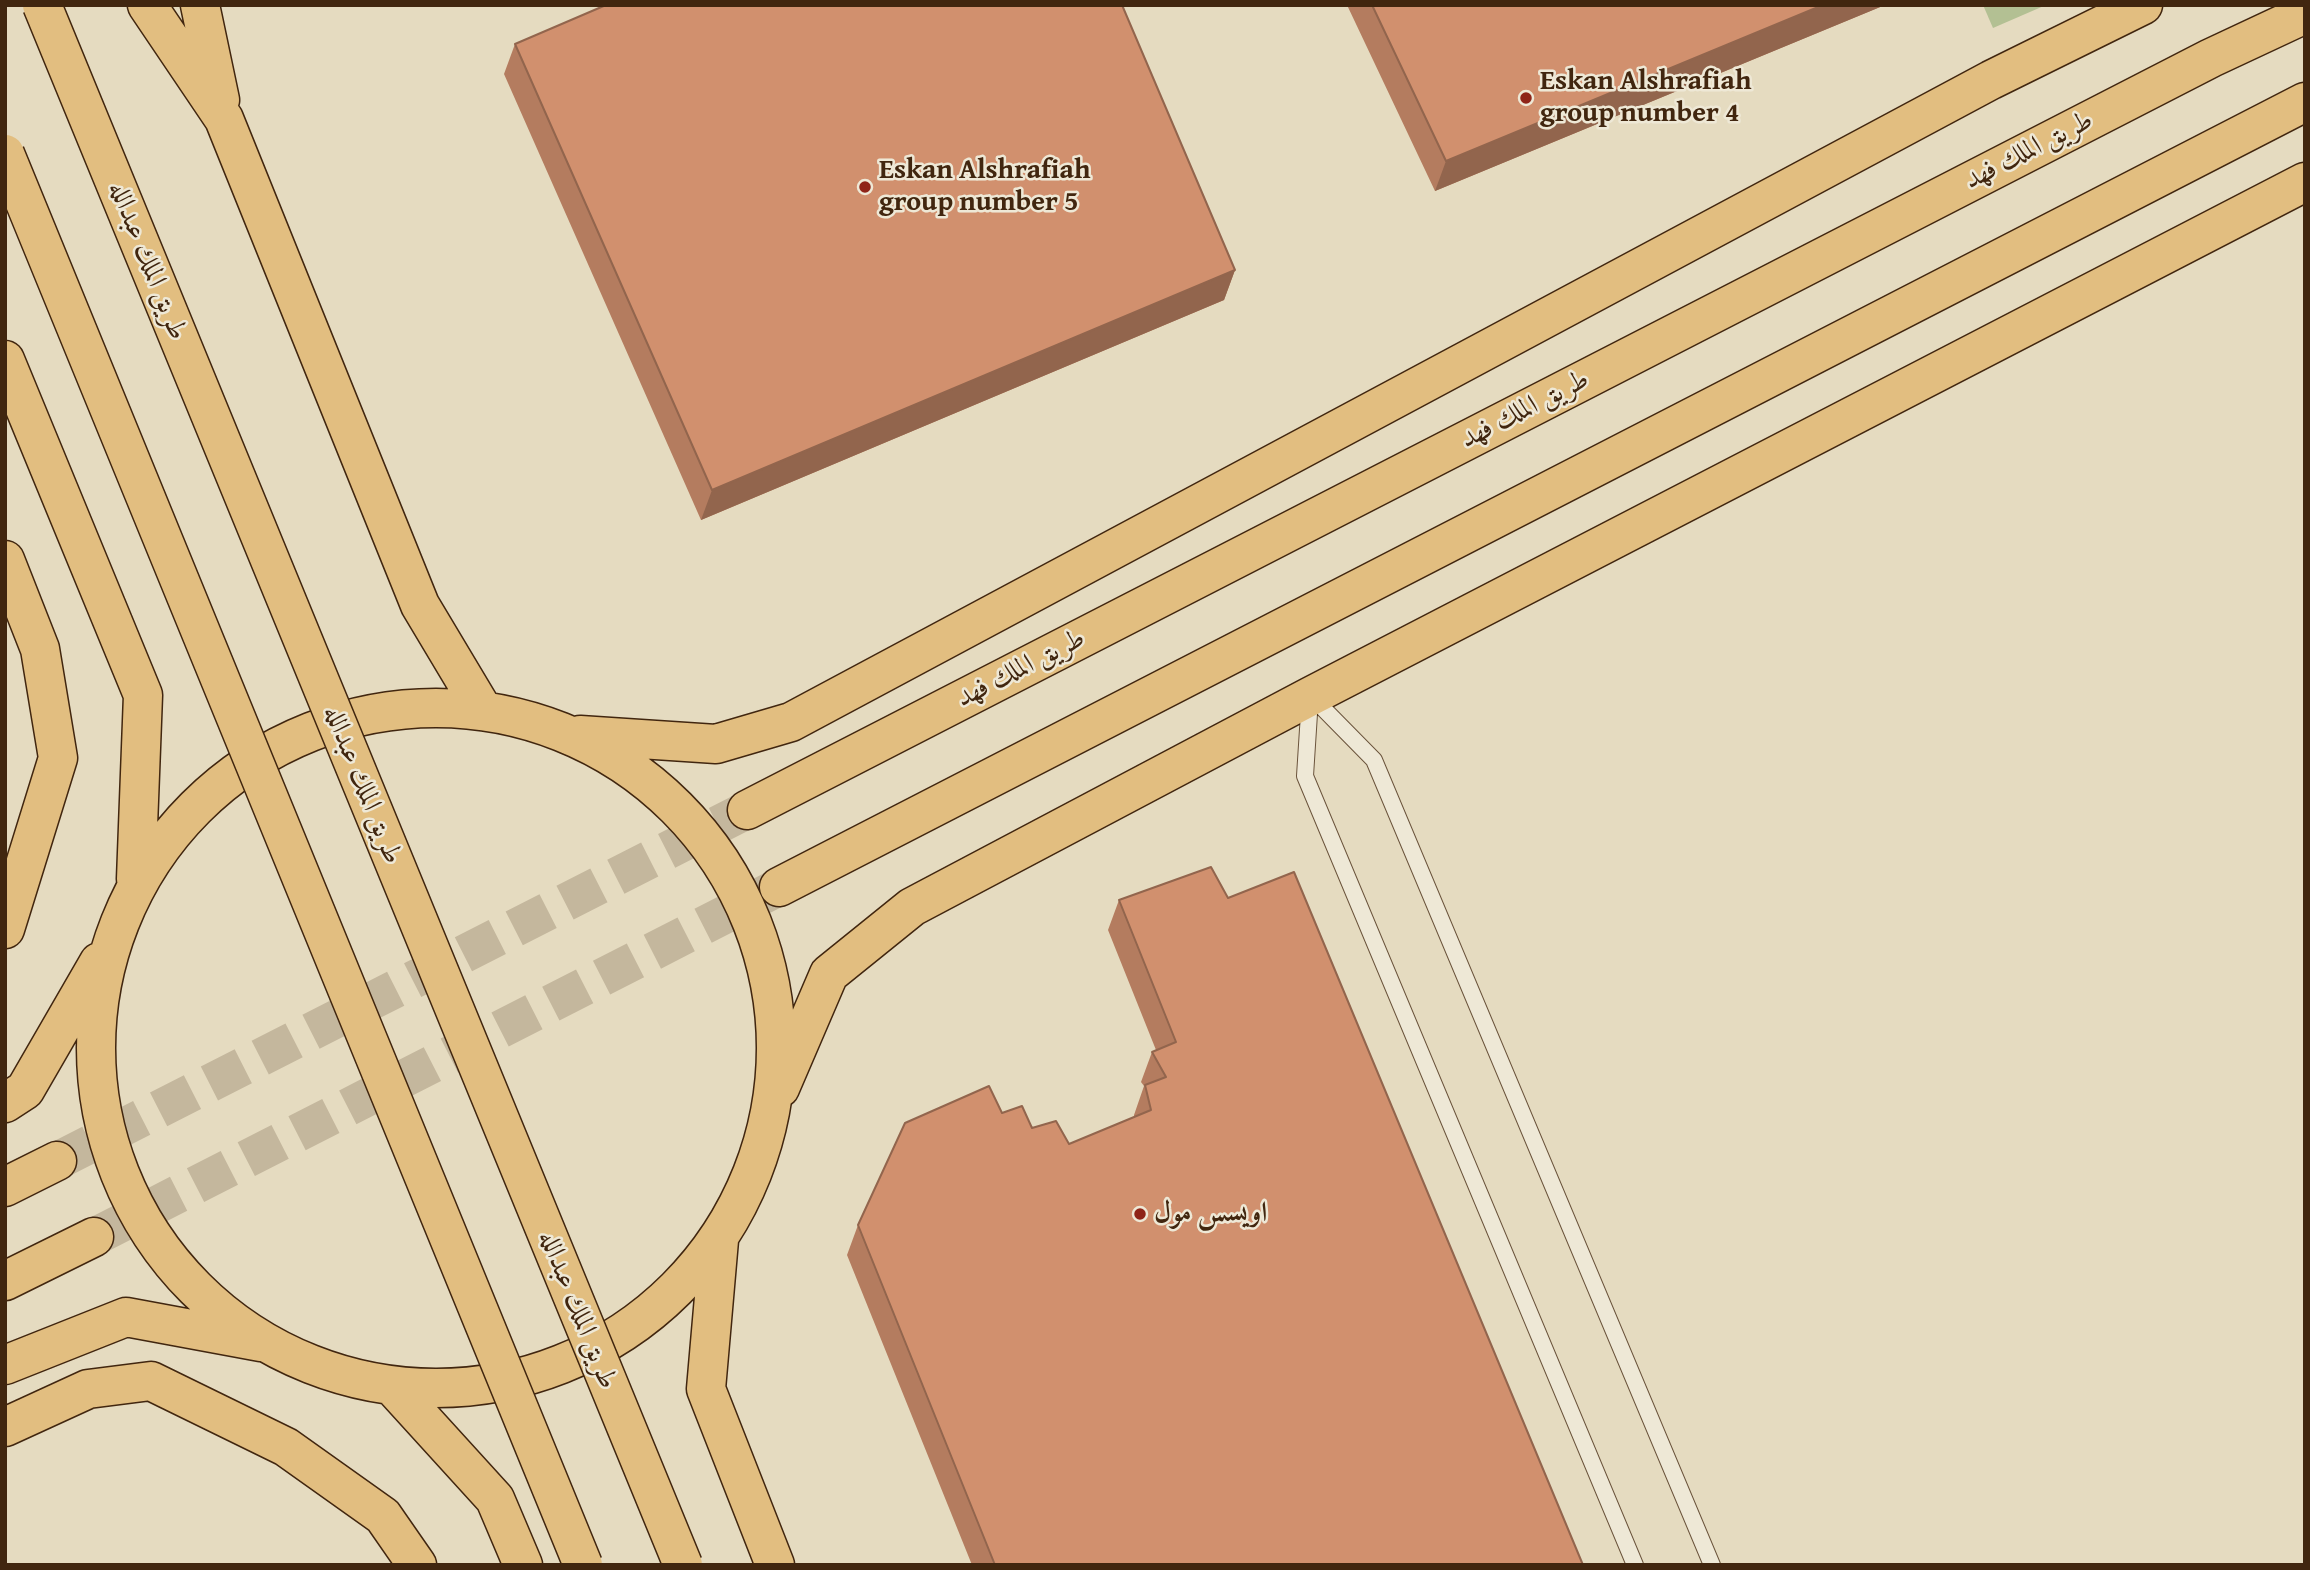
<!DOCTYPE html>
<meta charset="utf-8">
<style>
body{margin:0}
#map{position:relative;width:2310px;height:1570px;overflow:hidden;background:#e5dbc0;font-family:"Gentium Book Plus",serif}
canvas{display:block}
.frame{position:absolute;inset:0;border:7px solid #41260f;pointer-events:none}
</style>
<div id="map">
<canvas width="2310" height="1570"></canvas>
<div class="frame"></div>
</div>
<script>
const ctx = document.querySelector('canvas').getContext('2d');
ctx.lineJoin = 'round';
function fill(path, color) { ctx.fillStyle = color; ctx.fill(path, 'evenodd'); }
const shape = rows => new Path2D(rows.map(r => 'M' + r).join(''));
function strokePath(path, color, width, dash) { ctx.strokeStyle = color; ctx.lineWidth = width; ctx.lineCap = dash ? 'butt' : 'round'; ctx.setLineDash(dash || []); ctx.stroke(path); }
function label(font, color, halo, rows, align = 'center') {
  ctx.font = font + ' "Gentium Book Plus",Amiri,serif'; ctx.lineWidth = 5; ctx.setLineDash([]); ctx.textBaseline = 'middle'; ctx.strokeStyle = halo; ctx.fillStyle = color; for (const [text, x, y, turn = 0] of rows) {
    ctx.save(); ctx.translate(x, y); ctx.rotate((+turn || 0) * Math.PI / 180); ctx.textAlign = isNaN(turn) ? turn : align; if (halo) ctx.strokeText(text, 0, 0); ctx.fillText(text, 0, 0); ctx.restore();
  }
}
const green = shape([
 [1983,5,2046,5,1993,28]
]);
const trunkTunnel = shape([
 [57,1161,747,810]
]);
const motorwayTunnel = shape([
 [94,1237,779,887]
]);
const service = shape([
 [1311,696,1374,760,1712,1565],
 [1310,698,1305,776,1635,1565]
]);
const primary = shape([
 [147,5,224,119,420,605,481,707],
 [200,5,220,100],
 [5,360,143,695,136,879],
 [5,560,40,649,58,758,5,929],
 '96 1048a340 340 0 1 1 680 0a340 340 0 1 1-680 0Z',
 [580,735,716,744,791,722,1991,80,2143,5],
 [780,1088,829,974,912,907,1311,696,2305,182],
 [5,1103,25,1090,99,962],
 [719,1240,706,1389,775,1565],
 [5,1365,126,1317,261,1342],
 [394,1388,495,1499,523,1565],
 [5,1427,88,1389,151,1381,286,1447,383,1516,417,1565]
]);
const trunk = shape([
 [747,810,2211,58,2305,14],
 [779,887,2305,102]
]);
const motorway = shape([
 [5,1187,57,1161],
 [5,1281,94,1237]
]);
const trunkBridge = shape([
 [42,5,683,1565],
 [5,154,583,1565]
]);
const wall = shape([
 [1347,5,1885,5,1435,191],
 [515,44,1235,270,1224,300,701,520,504,74],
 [1119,900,1583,1565,972,1565,847,1255,858,1225,1002,1113,1032,1128,1069,1144,1134,1117,1134,1115,1144,1086,1141,1082,1152,1052,1156,1050,1108,930]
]);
const shadedWall = shape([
 [1823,5,1885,5,1435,191,1446,161],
 [1235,270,1224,300,701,520,712,490]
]);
const building = shape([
 [606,5,1122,5,1235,270,712,490,515,44,606,5],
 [1372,5,1823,5,1446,161,1372,5],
 [1211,867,1228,898,1294,872,1583,1565,995,1565,858,1225,905,1123,989,1086,1002,1113,1022,1106,1032,1128,1056,1121,1069,1144,1151,1110,1145,1085,1166,1077,1152,1052,1176,1042,1119,900,1211,867]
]);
const markers = [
 [1526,98,7,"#8f2418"],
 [865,187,7,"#8f2418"],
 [1140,1214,7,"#8f2418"]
];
const poiNames = [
 ["Eskan Alshrafiah",1540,82],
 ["group number 4",1540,114],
 ["Eskan Alshrafiah",879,171],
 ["group number 5",879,203],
 ["اويسس مول",1154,1214]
];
const streetNames = [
 ["طريق الملك فهد",2029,151,-27],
 ["طريق الملك عبدالله",147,261,68],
 ["طريق الملك فهد",1525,410,-27],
 ["طريق الملك فهد",1021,669,-27],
 ["طريق الملك عبدالله",362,785,68],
 ["طريق الملك عبدالله",577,1310,68]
];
fill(green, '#b3c093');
strokePath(trunkTunnel, '#c4b79d', 38, [38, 19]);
strokePath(motorwayTunnel, '#c4b79d', 38, [38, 19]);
strokePath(service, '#6a533b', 18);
strokePath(primary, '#41260f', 41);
strokePath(trunk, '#41260f', 41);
strokePath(motorway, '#41260f', 41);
strokePath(service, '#eee8d6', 16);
strokePath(primary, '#e2be80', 38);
strokePath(trunk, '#e2be80', 38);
strokePath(motorway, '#e2be80', 38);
strokePath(trunkBridge, '#41260f', 41, []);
strokePath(trunkBridge, '#e2be80', 38);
fill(wall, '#b47c5f');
fill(shadedWall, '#92654d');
fill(building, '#d1906e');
strokePath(building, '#92654d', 2);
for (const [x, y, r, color] of markers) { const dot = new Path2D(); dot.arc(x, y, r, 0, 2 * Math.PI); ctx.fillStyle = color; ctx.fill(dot); strokePath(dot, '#eee8d6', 2.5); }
label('bold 28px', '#41260f', '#eee8d6', poiNames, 'left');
label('28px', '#41260f', '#eee8d6', streetNames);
</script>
